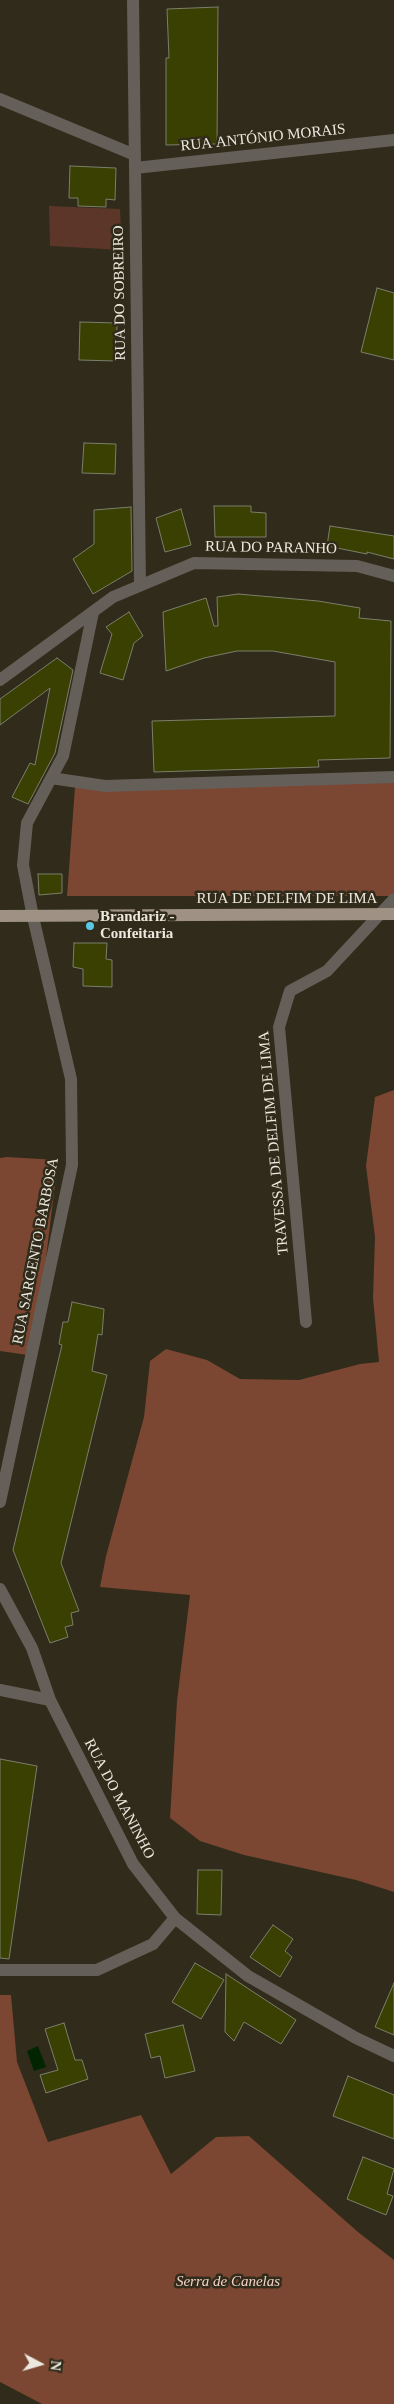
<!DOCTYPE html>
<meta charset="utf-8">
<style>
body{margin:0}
#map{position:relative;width:394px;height:2404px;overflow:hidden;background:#302b1a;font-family:"Times New Roman",serif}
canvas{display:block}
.north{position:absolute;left:15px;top:2339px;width:50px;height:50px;-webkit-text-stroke:4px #302b1a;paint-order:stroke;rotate:96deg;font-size:14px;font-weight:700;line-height:20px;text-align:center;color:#ebe8de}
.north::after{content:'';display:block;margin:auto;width:18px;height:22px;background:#ebe8de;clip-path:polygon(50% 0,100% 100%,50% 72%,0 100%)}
</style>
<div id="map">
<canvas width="394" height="2404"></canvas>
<div class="north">N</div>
</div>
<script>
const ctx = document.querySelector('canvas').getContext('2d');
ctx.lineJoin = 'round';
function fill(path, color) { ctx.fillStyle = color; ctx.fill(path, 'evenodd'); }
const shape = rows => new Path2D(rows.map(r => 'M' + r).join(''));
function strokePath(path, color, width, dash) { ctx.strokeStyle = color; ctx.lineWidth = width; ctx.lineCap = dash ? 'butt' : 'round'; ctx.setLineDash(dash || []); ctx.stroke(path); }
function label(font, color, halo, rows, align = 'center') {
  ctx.font = font + ' "Times New Roman",serif'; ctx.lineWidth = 5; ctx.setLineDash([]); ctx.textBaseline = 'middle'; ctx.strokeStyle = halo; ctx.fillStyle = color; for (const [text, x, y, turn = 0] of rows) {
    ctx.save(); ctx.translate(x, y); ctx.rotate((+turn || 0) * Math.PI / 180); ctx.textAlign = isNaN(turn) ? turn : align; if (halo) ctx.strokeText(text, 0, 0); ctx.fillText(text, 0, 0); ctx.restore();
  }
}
const green = shape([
 [49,206,120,209,122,250,50,246]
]);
const forest = shape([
 [394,779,394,896,67,896,75,787],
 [394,1090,394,1892,356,1880,244,1855,200,1841,170,1818,177,1701,190,1595,100,1587,106,1556,144,1417,150,1361,166,1349,207,1360,240,1379,299,1380,360,1364,379,1362,373,1298,375,1237,366,1166,375,1097],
 [7,1157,58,1160,34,1356,0,1351,0,1158],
 [0,1995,11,1995,17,2062,48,2142,141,2115,171,2174,216,2137,249,2136,358,2232,394,2260,394,2404,42,2404,0,2382]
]);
const water = shape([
 [38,2046,46,2067,34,2071,27,2051]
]);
const building = shape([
 [218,7,217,144,166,145,166,58,169,58,167,9,218,7],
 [70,166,116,168,115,200,106,199,106,207,78,206,78,198,69,198,70,166],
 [377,288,394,293,394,360,361,352,377,288],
 [80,322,117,323,116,361,79,360,80,322],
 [84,443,116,444,115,474,82,473,84,443],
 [214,506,251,506,251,512,266,513,266,537,215,537,214,506],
 [131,507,132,571,93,594,73,559,94,544,94,510,131,507],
 [181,509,191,545,165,552,156,518,181,509],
 [330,526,394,536,394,559,367,552,367,554,327,546,330,526],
 [238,594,318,601,360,608,359,618,391,621,390,758,318,760,319,767,154,772,152,721,335,716,335,662,273,651,237,651,204,658,166,671,163,612,206,598,214,626,218,626,217,597,238,594],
 [129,612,143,636,134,643,123,680,100,673,112,634,106,627,129,612],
 [57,658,73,670,55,753,28,804,12,797,30,763,35,765,50,688,0,725,0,699,57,658],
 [38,874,62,874,62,893,39,895,38,874],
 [74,943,107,943,106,959,112,960,112,987,83,986,83,969,73,967,74,943],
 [72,1302,104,1309,102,1335,98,1334,92,1371,107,1375,61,1563,79,1611,71,1613,73,1625,65,1627,68,1637,50,1643,13,1550,62,1345,59,1344,63,1322,68,1322,72,1302],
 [0,1759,37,1766,9,1959,0,1958,0,1759],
 [198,1870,222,1870,221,1915,197,1914,198,1870],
 [273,1925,293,1939,285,1951,292,1957,280,1977,250,1957,273,1925],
 [195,1963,224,1980,201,2019,172,2002,195,1963],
 [226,1974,296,2020,281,2044,244,2022,234,2041,225,2032,226,1974],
 [394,1983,394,2035,375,2027,394,1983],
 [64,2023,75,2060,82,2060,88,2079,46,2093,40,2075,58,2070,45,2029,64,2023],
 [183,2025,195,2071,165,2078,160,2056,151,2058,145,2034,183,2025],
 [348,2076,394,2095,394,2139,333,2116,348,2076],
 [363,2157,394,2169,387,2194,393,2196,386,2215,347,2199,363,2157]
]);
const minor = shape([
 [133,0,140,585],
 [0,99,135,155],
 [135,168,394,140],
 [0,680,113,597,194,563,357,566,394,576],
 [51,778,105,786,394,777],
 [306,1322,279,1027,290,991,327,971,394,899],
 [0,1502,72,1165,71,1079,33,917,23,865,27,823,63,756,93,612],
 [0,1589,32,1648,50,1700,133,1864,175,1918,248,1976,356,2038,394,2056],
 [0,1690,50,1700],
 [0,1970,97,1970,153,1944,175,1918]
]);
const major = shape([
 [0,916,394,914]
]);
const markers = [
 [90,926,5,"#59c8e5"]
];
const streetNames = [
 ["RUA ANTÓNIO MORAIS",263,138,-6],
 ["RUA DO SOBREIRO",120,293,-91],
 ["RUA DO PARANHO",271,548,1],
 ["RUA DE DELFIM DE LIMA",287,899],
 ["TRAVESSA DE DELFIM DE LIMA",274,1143,-95],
 ["RUA SARGENTO BARBOSA",36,1251,-79],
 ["RUA DO MANINHO",119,1799,62]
];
const poiNames = [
 ["Brandariz -",100,917],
 ["Confeitaria",100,934]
];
const parkNames = [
 ["Serra de Canelas",228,2282]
];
fill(green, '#5c3729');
fill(forest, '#7b4632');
fill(water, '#002500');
fill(building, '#394002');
strokePath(building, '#7b7f6b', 1);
strokePath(minor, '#655f59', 12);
strokePath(major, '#9f9285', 12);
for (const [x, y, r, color] of markers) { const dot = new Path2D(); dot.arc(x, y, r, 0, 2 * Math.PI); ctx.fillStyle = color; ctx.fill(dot); strokePath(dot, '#302b1a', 2); }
label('15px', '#ebe8de', '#302b1a', streetNames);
label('bold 15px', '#ebe8de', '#302b1a', poiNames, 'left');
label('italic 15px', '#f5d2c5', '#302b1a', parkNames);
</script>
